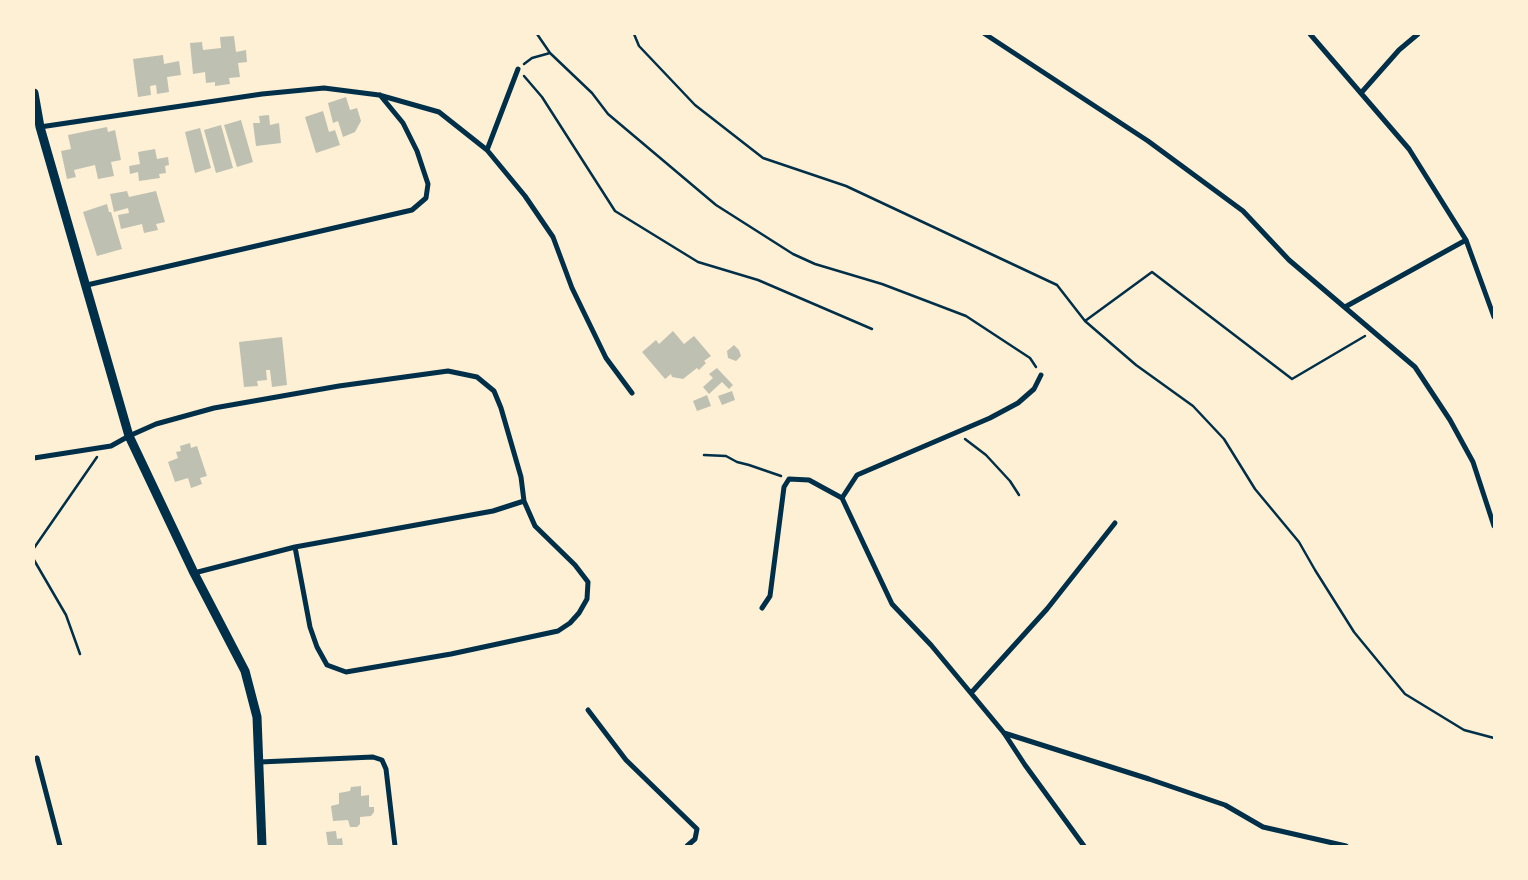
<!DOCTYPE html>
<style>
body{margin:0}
#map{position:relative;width:1528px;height:880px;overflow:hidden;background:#fdf0d5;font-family:Poppins,sans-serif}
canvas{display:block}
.frame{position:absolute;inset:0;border:35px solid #fdf0d5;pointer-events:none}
</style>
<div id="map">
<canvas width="1528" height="880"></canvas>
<div class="frame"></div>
</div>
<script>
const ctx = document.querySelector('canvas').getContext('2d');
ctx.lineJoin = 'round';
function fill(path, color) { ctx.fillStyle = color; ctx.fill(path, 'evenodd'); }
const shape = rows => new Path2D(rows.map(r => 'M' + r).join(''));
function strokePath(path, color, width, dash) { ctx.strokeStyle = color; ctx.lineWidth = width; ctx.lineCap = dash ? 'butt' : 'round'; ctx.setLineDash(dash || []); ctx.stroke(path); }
const building = shape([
 [234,36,236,52,246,50,247,62,238,63,240,77,229,78,230,84,215,86,215,82,206,83,205,72,193,74,190,43,202,42,203,50,221,48,220,37],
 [163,55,164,64,179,61,181,75,167,77,169,92,157,94,156,85,150,86,151,95,138,97,133,59],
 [346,97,350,110,357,108,361,121,355,132,343,137,338,121,333,123,328,103],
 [323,111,329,132,335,130,340,145,316,153,305,117],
 [269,115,270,125,279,123,281,143,256,146,253,123,260,123,259,116],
 [241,120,253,162,237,167,224,125],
 [221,125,233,168,216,173,204,130],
 [107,127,108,132,115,130,121,160,111,162,114,176,98,179,95,165,74,170,76,177,67,179,61,151,71,149,68,135],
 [200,128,211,168,195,173,185,132],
 [155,149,157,159,168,157,169,165,165,166,166,173,159,174,160,178,139,181,138,172,130,174,129,166,140,164,138,152],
 [127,191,129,197,156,191,165,222,156,224,158,230,144,233,142,224,121,229,118,215,129,213,128,208,114,212,110,194],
 [107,204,109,212,111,212,122,249,97,256,83,212],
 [673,331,684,344,694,336,711,356,704,361,706,363,699,370,697,368,683,379,672,377,671,374,665,379,642,352,656,340,659,344],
 [282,337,287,385,272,387,270,370,266,370,267,380,257,381,258,386,244,387,239,342],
 [734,345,739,350,741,356,736,361,728,358,727,351],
 [717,368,733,385,729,389,722,382,709,394,703,387,713,378,709,374],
 [732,391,735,400,722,405,718,396],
 [707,395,711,406,697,411,693,401],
 [190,443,191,448,197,446,207,476,200,478,202,484,191,488,188,478,175,482,168,462,178,458,176,452,181,451,180,446],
 [361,786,361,796,369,795,369,807,374,807,374,812,371,816,360,817,360,824,357,827,350,827,348,820,333,821,331,806,339,804,339,793,350,791,351,787],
 [336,831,337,839,342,838,343,846,328,846,326,832]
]);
const path = shape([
 [537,34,550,53,592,93,608,114,716,205,793,254,815,264,882,284,966,316,1030,358,1036,367],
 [634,34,639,46,695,105,763,158,846,186,1057,285,1085,321,1152,272,1292,379,1365,336],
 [524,64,532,58,550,53],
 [524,76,542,97,615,211,698,262,758,280,872,329],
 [1085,321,1136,365,1193,406,1224,439,1255,489,1299,542,1315,570,1354,632,1405,694,1464,730,1494,738],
 [965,439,986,455,1010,481,1019,495],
 [704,455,726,456,737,462,749,465,781,476],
 [34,548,97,457],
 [34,560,66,615,80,654]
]);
const minor = shape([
 [985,34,1148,141,1243,211,1289,260,1415,367,1450,420,1473,462,1494,526],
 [1310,34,1409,149,1466,240,1494,317],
 [1361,93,1399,50,1418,34],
 [40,127,262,94,324,88,379,95,439,112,487,150,525,196,553,237,572,288,606,358,632,393],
 [487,150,518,69],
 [87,285,412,210,426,198,428,184,417,151,403,123,380,95],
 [1345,307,1466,240],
 [1041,375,1034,389,1018,403,990,418,857,475,842,498,892,604,931,645,1004,733,1025,765,1084,846],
 [34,458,111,446,129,436,156,424,214,408,339,386,448,371,477,377,494,391,501,408,521,477,524,501,535,526,575,565,588,582,587,599,579,613,570,623,558,631,451,654,346,672,327,665,317,647,310,627,295,547],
 [194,573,295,547,493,511,524,501],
 [762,608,770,596,784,487,789,479,809,480,842,498],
 [971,693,1047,609,1115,523],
 [588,710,626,760,697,829,695,839,687,846],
 [1004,733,1149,779,1225,805,1263,827,1346,846],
 [37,758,60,846],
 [260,762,373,757,382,760,386,769,395,846]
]);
const tertiary = shape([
 [34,93,40,127,129,436,194,573,245,671,257,717,262,846]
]);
fill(building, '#bec0b2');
strokePath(path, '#003049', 2.5);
strokePath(minor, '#003049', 5);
strokePath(tertiary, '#003049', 9);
</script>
